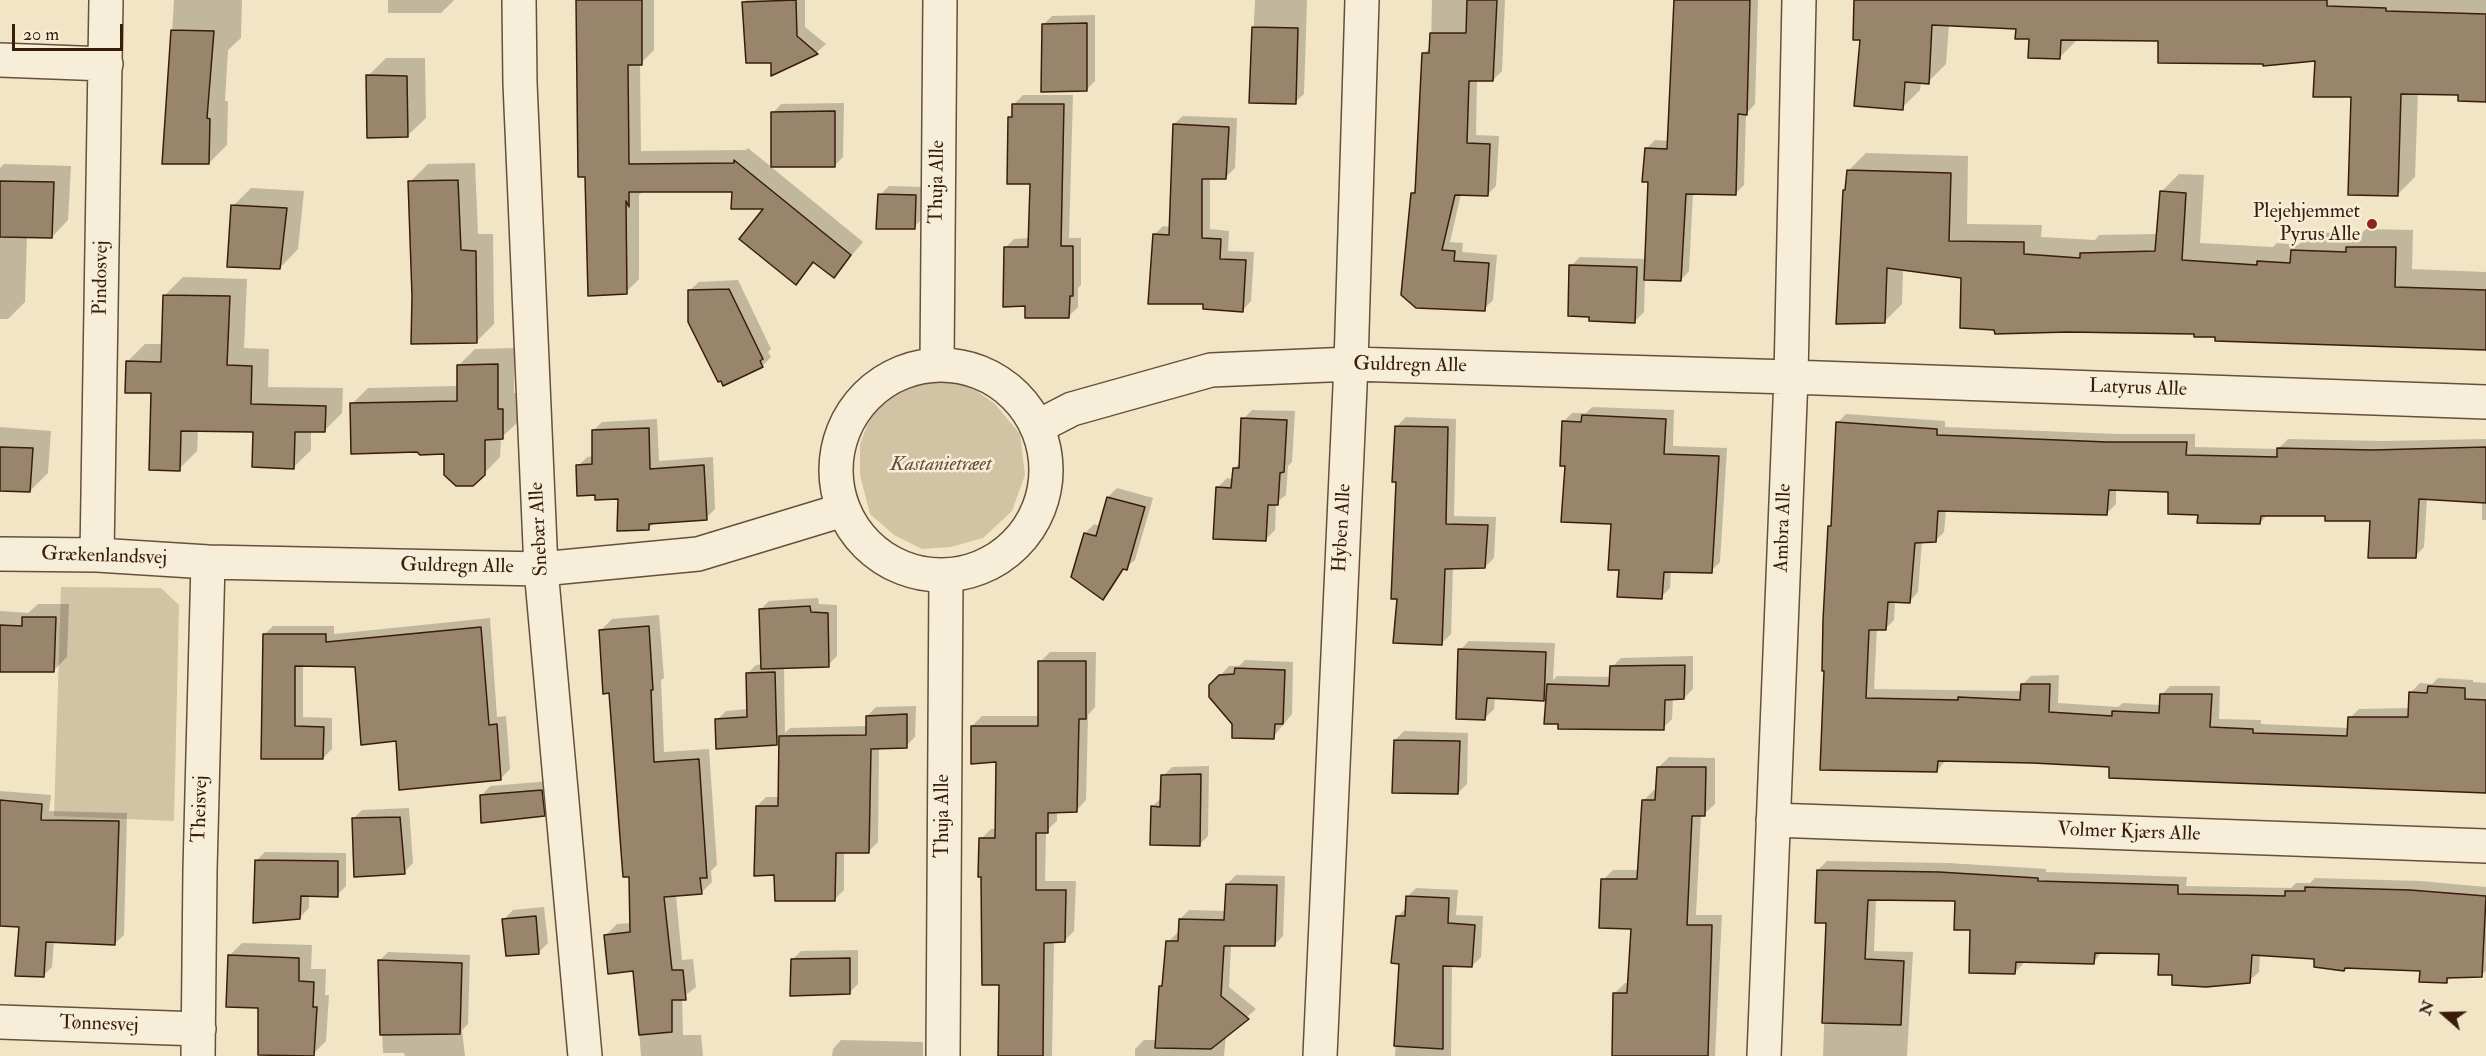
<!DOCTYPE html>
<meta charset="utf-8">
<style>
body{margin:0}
#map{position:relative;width:2486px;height:1056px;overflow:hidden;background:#f1e5c5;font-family:"IM FELL Double Pica",serif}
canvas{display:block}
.north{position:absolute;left:2414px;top:984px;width:60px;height:60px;-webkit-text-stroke:4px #f6eed9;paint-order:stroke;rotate:290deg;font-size:16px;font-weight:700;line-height:24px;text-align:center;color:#391d0b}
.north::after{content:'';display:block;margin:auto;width:21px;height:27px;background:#391d0b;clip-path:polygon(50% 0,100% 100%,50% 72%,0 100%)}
.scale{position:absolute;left:12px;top:24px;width:111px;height:27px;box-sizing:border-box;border:3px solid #391d0b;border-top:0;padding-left:8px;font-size:18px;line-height:21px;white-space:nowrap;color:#391d0b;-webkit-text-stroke:4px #f6eed9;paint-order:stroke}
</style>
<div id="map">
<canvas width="2486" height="1056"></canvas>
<div class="north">N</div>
<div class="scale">20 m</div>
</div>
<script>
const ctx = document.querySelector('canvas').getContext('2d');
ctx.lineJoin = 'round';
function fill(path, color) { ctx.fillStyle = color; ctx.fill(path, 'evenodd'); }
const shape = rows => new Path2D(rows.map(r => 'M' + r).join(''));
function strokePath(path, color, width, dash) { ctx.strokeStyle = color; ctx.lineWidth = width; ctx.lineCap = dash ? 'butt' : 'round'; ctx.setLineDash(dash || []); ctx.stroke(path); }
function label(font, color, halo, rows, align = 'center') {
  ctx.font = font + ' "IM FELL Double Pica",serif'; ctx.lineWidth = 5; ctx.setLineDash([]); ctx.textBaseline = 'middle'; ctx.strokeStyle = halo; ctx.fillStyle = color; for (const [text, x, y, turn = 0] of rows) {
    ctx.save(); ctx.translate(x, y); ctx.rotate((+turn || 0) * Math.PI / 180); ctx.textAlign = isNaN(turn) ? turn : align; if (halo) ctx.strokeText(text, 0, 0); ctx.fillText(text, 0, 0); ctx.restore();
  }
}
const green = shape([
 [930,380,967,384,995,404,1020,434,1025,475,1012,511,983,538,951,547,922,549,894,535,870,514,860,475,860,444,873,410,896,393],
 [61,587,161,588,179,605,174,821,54,816]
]);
const shadow = shape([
 [174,0,242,0,241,38,228,50,225,101,228,101,227,145,209,163,164,162],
 [388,0,454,0,441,13,388,13],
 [578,0,654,0,654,50,640,64,641,151,746,150,748,148,863,242,834,276,815,262,796,283,766,207,733,191,642,192,639,195,639,279,626,292,586,175],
 [746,0,805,0,805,27,826,44,817,52,773,74,773,61,744,2],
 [1255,0,1307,0,1304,94,1295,102,1250,101],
 [1432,0,1505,0,1502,71,1493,80,1477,80,1476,135,1499,136,1496,186,1487,195,1461,194,1450,242,1463,243,1462,252,1497,255,1493,300,1484,309,1416,306,1412,193,1417,189,1424,54,1431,46],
 [1675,0,1758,0,1755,104,1746,114,1744,185,1735,194,1693,192,1689,271,1681,280,1645,278,1644,312,1635,321,1571,266,1580,257,1646,259,1649,181,1646,149,1655,140,1669,141],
 [1855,0,2486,0,2486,101,2460,94,2418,93,2415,177,2397,195,2352,96,2317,60,2160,40,2078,39,2060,57,2017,28,1949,24,1946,64,1928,82,1921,82,1920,90,1902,108,1862,39],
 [1095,15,1095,81,1086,90,1043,25,1052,16],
 [386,58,425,58,426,118,407,136,368,76],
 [1023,95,1073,95,1069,238,1081,238,1081,285,1078,288,1078,307,1069,316,1027,305,1005,248,1014,239,1030,238,1032,183,1010,118,1013,114,1014,104],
 [844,103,843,157,834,166,773,113,781,104],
 [1183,116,1237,118,1235,168,1226,177,1210,177,1210,229,1229,231,1228,251,1254,252,1251,301,1243,310,1205,303,1154,235,1163,226,1170,227,1174,124],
 [1866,153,1968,156,1967,224,2042,225,2041,237,2095,240,2099,235,2158,234,2161,192,2179,174,2204,175,2200,243,2273,247,2277,243,2298,245,2311,232,2361,234,2366,229,2413,230,2412,269,2486,272,2486,348,2217,336,2195,333,1962,277,1903,269,1902,304,1884,322,1844,191,1847,188,1848,171],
 [475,163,478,234,493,234,494,324,476,342,413,296,410,182,428,164],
 [4,164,71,166,68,220,52,237,27,236,25,302,8,319,0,319,0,168],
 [889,186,924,187,923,218,914,227,880,195],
 [251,188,304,191,298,249,280,268,233,206],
 [183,277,247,279,244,348,269,349,268,387,343,388,342,413,325,430,311,430,311,450,293,468,254,430,198,430,197,451,179,469,153,391,128,361,145,344,163,344,165,295],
 [738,280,771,349,768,352,771,357,762,366,690,290,699,282],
 [514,348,514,393,518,393,519,421,501,438,500,457,473,485,445,452,352,404,368,388,458,386,458,366,475,349],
 [1592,407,1674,410,1673,446,1727,448,1720,562,1711,571,1671,570,1670,588,1661,597,1621,568,1613,523,1567,464,1563,422,1572,413,1586,413],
 [1252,410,1295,411,1292,462,1288,466,1286,495,1276,503,1275,530,1266,539,1218,487,1227,478,1233,479,1235,468,1241,462,1243,419],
 [1846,414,1945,421,1945,427,2117,434,2195,434,2195,447,2278,449,2288,439,2383,441,2486,439,2486,520,2482,520,2482,501,2427,498,2424,547,2415,556,2371,520,2326,515,2268,514,2260,523,2199,514,2169,491,2116,489,2116,504,2107,513,1946,510,1944,532,1935,541,1922,541,1918,592,1910,601,1895,601,1894,620,1885,629,1877,628,1874,689,2022,691,2022,685,2031,676,2059,675,2058,703,2118,707,2123,703,2161,705,2161,695,2170,686,2220,686,2219,719,2261,720,2261,724,2349,728,2350,718,2359,709,2410,708,2411,692,2420,683,2432,684,2438,678,2473,680,2473,682,2486,683,2486,791,2111,766,1946,760,1937,771,1822,769,1830,527,1833,524,1837,423],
 [1406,417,1456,419,1454,516,1496,517,1494,558,1485,567,1453,568,1451,634,1442,643,1399,598,1397,426],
 [657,419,659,461,713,457,715,509,706,518,655,522,649,528,620,498,597,494,578,466,587,457,594,456,593,431,602,422],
 [0,427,51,431,48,473,30,491,0,490],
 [1117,488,1153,498,1135,560,1125,568,1111,590,1102,598,1085,533,1094,524,1100,526,1108,497],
 [818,598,819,604,837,605,837,656,828,665,784,666,785,733,790,728,868,726,867,716,876,707,916,706,915,737,906,746,879,747,878,842,869,851,844,851,844,890,835,899,776,874,757,806,766,797,780,797,781,739,776,744,717,720,726,711,748,709,747,674,756,665,762,664,760,610,769,601],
 [38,604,69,604,67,657,54,670,0,671,0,611,28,613],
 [659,615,664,678,661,680,664,752,709,749,717,865,711,871,712,882,701,893,676,895,682,960,693,959,696,987,682,998,683,1035,701,1035,703,1056,641,1056,634,970,606,935,617,924,631,923,631,875,611,692,601,630,612,619],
 [490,618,497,717,506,716,510,769,501,778,397,739,356,665,303,665,303,717,332,718,332,749,323,758,262,757,264,635,273,626,334,626,334,634],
 [1469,641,1555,643,1553,680,1557,676,1611,677,1612,667,1621,658,1693,656,1693,689,1684,698,1673,698,1672,719,1663,728,1560,723,1547,696,1544,699,1495,697,1494,709,1485,718,1460,650],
 [1050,652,1096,652,1095,707,1088,715,1086,800,1076,811,1057,811,1057,821,1046,831,1045,881,1076,881,1074,931,1064,941,1054,941,1052,1056,1000,1056,1001,984,981,839,991,829,997,829,998,761,972,726,982,716,1039,716,1040,662],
 [1245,660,1293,662,1292,714,1273,737,1234,723,1211,686,1229,666,1239,666],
 [1404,731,1468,733,1467,784,1458,793,1395,740],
 [1669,757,1715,758,1715,804,1704,814,1701,814,1696,915,1722,915,1715,1056,1612,1056,1615,993,1625,983,1629,983,1632,927,1603,880,1613,870,1639,870,1644,800,1654,790,1657,790,1659,767],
 [1209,766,1208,836,1199,845,1152,807,1161,798,1163,776,1172,767],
 [551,781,553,806,544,815,482,795,490,786],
 [0,791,51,795,49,811,127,813,124,935,115,943,54,941,52,967,43,976,21,926,0,925],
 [409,808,413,863,404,872,353,819,362,810],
 [265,852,346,853,346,886,337,895,309,895,309,908,300,917,256,861],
 [1827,861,1948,863,2046,869,2046,872,2187,877,2186,886,2291,888,2296,883,2310,883,2315,878,2420,881,2486,887,2486,971,2481,975,2451,977,2446,982,2421,970,2347,966,2344,970,2316,958,2260,954,2259,972,2249,981,2174,973,2161,953,2102,951,2093,963,2023,961,2023,964,2014,973,1971,929,1957,900,1876,899,1874,951,1913,952,1907,1056,1823,1056,1828,921,1818,870],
 [1236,875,1285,876,1283,936,1274,945,1231,944,1229,987,1256,1009,1226,1035,1224,1056,1135,1056,1135,1049,1144,1040,1157,1040,1160,987,1164,983,1168,942,1177,933,1180,933,1180,919,1189,910,1226,911,1227,884],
 [1416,888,1458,890,1456,915,1483,916,1481,957,1472,966,1452,965,1451,1056,1395,1056,1400,962,1397,917,1407,907,1407,897],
 [544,907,548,943,539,952,504,919,513,910],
 [242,943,312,945,311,969,326,969,325,995,329,995,326,1041,313,1054,229,956],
 [858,950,858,984,849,993,792,960,801,951],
 [388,952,470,955,468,1024,462,1030,465,1056,405,1056,404,1053,383,1053,379,961],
 [841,1040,923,1042,923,1056,832,1056,833,1049]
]);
const building = shape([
 [576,0,642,0,642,65,628,65,629,164,734,163,734,160,851,255,834,278,813,262,796,285,739,239,763,209,731,209,732,192,629,192,629,207,626,201,627,294,588,296,585,177,578,177,576,0],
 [796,0,797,36,818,54,771,76,771,63,746,63,742,2,796,0],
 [1467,0,1497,0,1493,81,1469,81,1467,143,1490,144,1488,196,1455,195,1442,250,1455,251,1454,261,1489,263,1485,311,1416,308,1401,295,1411,193,1415,193,1422,53,1429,53,1430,33,1466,33,1467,0],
 [1674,0,1750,0,1747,115,1738,114,1736,195,1686,194,1681,281,1644,280,1648,182,1642,182,1645,148,1667,149,1674,0],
 [1854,0,2327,0,2327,6,2386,8,2386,11,2486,14,2486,102,2458,101,2458,95,2401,94,2398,196,2348,195,2351,97,2313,97,2315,61,2263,66,2263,64,2158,63,2158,41,2061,40,2060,59,2028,58,2029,39,2015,39,2016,29,1932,25,1929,84,1905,82,1903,110,1854,106,1860,40,1853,40,1854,0],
 [1087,23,1087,91,1041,92,1042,24,1087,23],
 [1252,27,1298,28,1296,104,1249,103,1252,27],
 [171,30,214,31,207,118,210,119,209,164,162,164,171,30],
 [366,75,407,76,408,137,367,138,366,75],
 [1012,104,1064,104,1061,246,1073,246,1073,296,1070,296,1069,318,1025,318,1025,306,1003,307,1004,247,1028,247,1030,184,1007,184,1008,117,1012,117,1012,104],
 [835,111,835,167,771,167,771,112,835,111],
 [1173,124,1229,127,1226,179,1202,179,1202,238,1221,239,1220,259,1246,260,1243,312,1203,309,1203,304,1148,304,1153,234,1169,235,1173,124],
 [1847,170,1951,173,1949,241,2024,242,2024,254,2080,258,2080,253,2155,251,2160,191,2186,193,2182,260,2257,265,2257,261,2290,263,2291,250,2346,252,2346,247,2396,247,2395,287,2486,290,2486,350,2215,341,2215,337,2194,337,2194,334,2068,332,1995,334,1994,330,1960,328,1961,278,1887,268,1885,323,1836,324,1843,190,1845,190,1847,170],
 [458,180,461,250,476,251,477,343,411,344,412,296,408,181,458,180],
 [0,181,54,182,52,238,0,237,0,181],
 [878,194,916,195,915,229,876,229,878,194],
 [231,205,287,208,280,269,227,267,231,205],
 [1569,265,1637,267,1635,323,1589,321,1589,317,1568,316,1569,265],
 [729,289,763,359,760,361,763,367,723,386,721,381,718,382,688,322,688,290,729,289],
 [163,295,230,296,227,365,252,366,251,404,326,406,325,432,295,432,294,469,252,467,253,432,181,431,180,471,149,470,151,393,125,393,126,361,161,362,163,295],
 [498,364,498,409,503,409,503,439,485,440,485,475,473,486,456,486,444,475,444,454,420,455,417,452,351,454,350,403,457,401,457,365,498,364],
 [1582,415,1666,419,1664,454,1719,456,1712,573,1664,572,1662,599,1617,597,1619,570,1608,570,1611,524,1561,522,1565,466,1560,466,1562,421,1581,422,1582,415],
 [1241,418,1287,420,1284,472,1280,473,1278,505,1268,505,1266,541,1213,539,1216,487,1231,488,1233,468,1239,468,1241,418],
 [1836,422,1937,429,1937,435,2107,442,2187,442,2186,455,2277,457,2277,448,2373,450,2486,447,2486,503,2419,499,2416,558,2368,558,2370,521,2325,521,2325,516,2261,516,2260,524,2197,523,2198,515,2168,514,2168,492,2109,490,2107,515,1938,511,1936,542,1915,543,1910,603,1888,602,1886,630,1869,630,1866,698,1958,700,1958,697,2020,700,2021,684,2050,684,2049,712,2112,716,2112,711,2159,713,2160,694,2212,694,2210,727,2253,729,2253,733,2347,736,2348,717,2408,717,2409,692,2427,693,2428,686,2465,688,2465,699,2486,700,2486,793,2109,778,2109,767,2033,763,1938,761,1937,772,1820,770,1824,671,1822,671,1823,620,1828,526,1831,526,1836,422],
 [1395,426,1448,427,1446,524,1488,525,1485,568,1445,569,1442,645,1393,643,1397,599,1391,599,1396,482,1392,482,1395,426],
 [649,428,650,469,704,465,707,520,649,524,649,530,617,531,618,499,595,500,595,495,577,496,576,465,592,464,592,430,649,428],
 [0,447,33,448,30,492,0,491,0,447],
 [1107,497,1145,507,1127,570,1123,569,1103,600,1071,577,1084,533,1096,536,1107,497],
 [810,606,811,612,828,613,829,667,761,669,759,609,810,606],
 [22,617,56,617,54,672,0,672,0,625,22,626,22,617],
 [649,626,653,690,651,690,654,762,699,759,707,878,700,878,702,894,664,897,672,970,683,970,686,1000,672,1000,672,1032,639,1035,633,971,608,974,604,935,630,932,629,877,623,877,609,693,603,694,599,630,649,626],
 [481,627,489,725,497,724,501,780,399,790,396,741,361,745,355,667,295,666,295,726,324,727,323,759,261,759,263,634,326,634,326,642,481,627],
 [1458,649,1546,652,1544,701,1487,698,1485,720,1456,719,1458,649],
 [1038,661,1086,661,1086,719,1079,719,1077,812,1048,813,1048,833,1036,833,1036,890,1066,890,1065,942,1044,943,1043,1056,998,1056,999,985,982,985,981,877,978,877,979,838,995,838,996,762,971,764,971,726,1038,726,1038,661],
 [1685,665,1684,699,1665,700,1664,730,1558,729,1558,724,1544,724,1547,684,1609,686,1610,666,1685,665],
 [1235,668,1285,670,1283,724,1275,724,1274,739,1232,738,1232,724,1209,697,1209,685,1219,675,1234,674,1235,668],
 [775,672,777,745,716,749,715,719,747,717,746,673,775,672],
 [907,714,907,748,871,749,869,853,836,853,835,901,775,901,774,875,754,876,756,806,778,806,779,736,866,735,866,716,907,714],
 [1394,740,1460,741,1458,794,1392,793,1394,740],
 [1657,767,1706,767,1705,816,1692,816,1687,925,1712,925,1708,1056,1612,1056,1613,993,1627,993,1631,929,1599,928,1601,879,1637,879,1642,800,1655,800,1657,767],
 [1201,774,1200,846,1150,845,1151,806,1160,807,1161,775,1201,774],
 [542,790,545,816,481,823,480,795,542,790],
 [0,800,42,804,41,820,119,821,115,945,46,942,44,977,15,976,19,927,0,926,0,800],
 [400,817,405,874,354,877,352,818,400,817],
 [255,860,338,861,338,897,301,896,300,919,253,923,255,860],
 [1817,870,1939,872,2038,878,2038,881,2178,885,2178,894,2285,896,2285,891,2305,891,2305,887,2410,890,2486,896,2482,977,2447,978,2447,983,2419,982,2420,971,2345,968,2344,971,2314,967,2314,959,2252,955,2250,983,2206,987,2172,985,2172,975,2158,975,2159,954,2095,953,2094,964,2016,962,2015,974,1969,973,1970,930,1954,930,1955,901,1868,900,1865,959,1904,961,1901,1025,1822,1023,1826,923,1815,923,1817,870],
 [1226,884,1277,885,1275,946,1224,946,1221,996,1249,1019,1211,1049,1155,1048,1159,986,1162,986,1166,941,1178,941,1179,919,1224,920,1226,884],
 [1406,896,1449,898,1448,923,1475,925,1472,967,1443,966,1443,1049,1394,1046,1399,964,1391,963,1396,916,1405,916,1406,896],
 [536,916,539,954,506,956,502,919,536,916],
 [228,955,299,958,299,981,314,982,313,1007,317,1007,314,1056,258,1055,258,1008,226,1007,228,955],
 [850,958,850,994,790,996,791,959,850,958],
 [378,960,462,963,460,1034,380,1035,378,960]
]);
const minor = shape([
 [519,0,520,83,541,569,585,1056],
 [0,60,106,64],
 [937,364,940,0],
 '836 470a105 105 0 1 1 210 0a105 105 0 1 1-210 0Z',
 [1039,426,1072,409,1211,370,1351,364,1791,377,2486,402],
 [0,554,97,555,208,562,541,569,698,554,843,510],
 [97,555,106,0],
 [1773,820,2486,846],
 [0,1022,199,1029],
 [198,1056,200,870,208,562],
 [943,1056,946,576],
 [1320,1056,1351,364,1362,0],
 [1764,1056,1791,377,1799,0]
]);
const markers = [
 [2372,224,6,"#8f2418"]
];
const streetNames = [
 ["Thuja Alle",938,182,-89],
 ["Pindosvej",102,278,-89],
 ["Guldregn Alle",1410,366,1],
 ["Latyrus Alle",2138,389,2],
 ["Hyben Alle",1343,528,-87],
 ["Ambra Alle",1784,528,-88],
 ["Snebær Alle",540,529,-93],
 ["Grækenlandsvej",104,557,2],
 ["Guldregn Alle",457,567,1],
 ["Theisvej",201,809,-88],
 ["Thuja Alle",944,816,-90],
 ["Volmer Kjærs Alle",2129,833,2],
 ["Tønnesvej",99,1025,2]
];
const poiNames = [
 ["Plejehjemmet",2360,213],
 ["Pyrus Alle",2360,236]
];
const parkNames = [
 ["Kastanietræet",941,466]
];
fill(green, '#d2c3a5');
fill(shadow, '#0003');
fill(building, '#99856c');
strokePath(building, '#391d0b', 1.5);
strokePath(minor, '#674f3a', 36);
strokePath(minor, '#f6eed9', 33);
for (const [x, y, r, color] of markers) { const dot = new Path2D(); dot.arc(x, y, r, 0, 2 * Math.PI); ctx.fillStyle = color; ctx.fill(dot); strokePath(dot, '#f6eed9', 2); }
label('20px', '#391d0b', '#f6eed9', streetNames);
label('20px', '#391d0b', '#f6eed9', poiNames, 'right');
label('italic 20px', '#674f39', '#f6eed9', parkNames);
</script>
